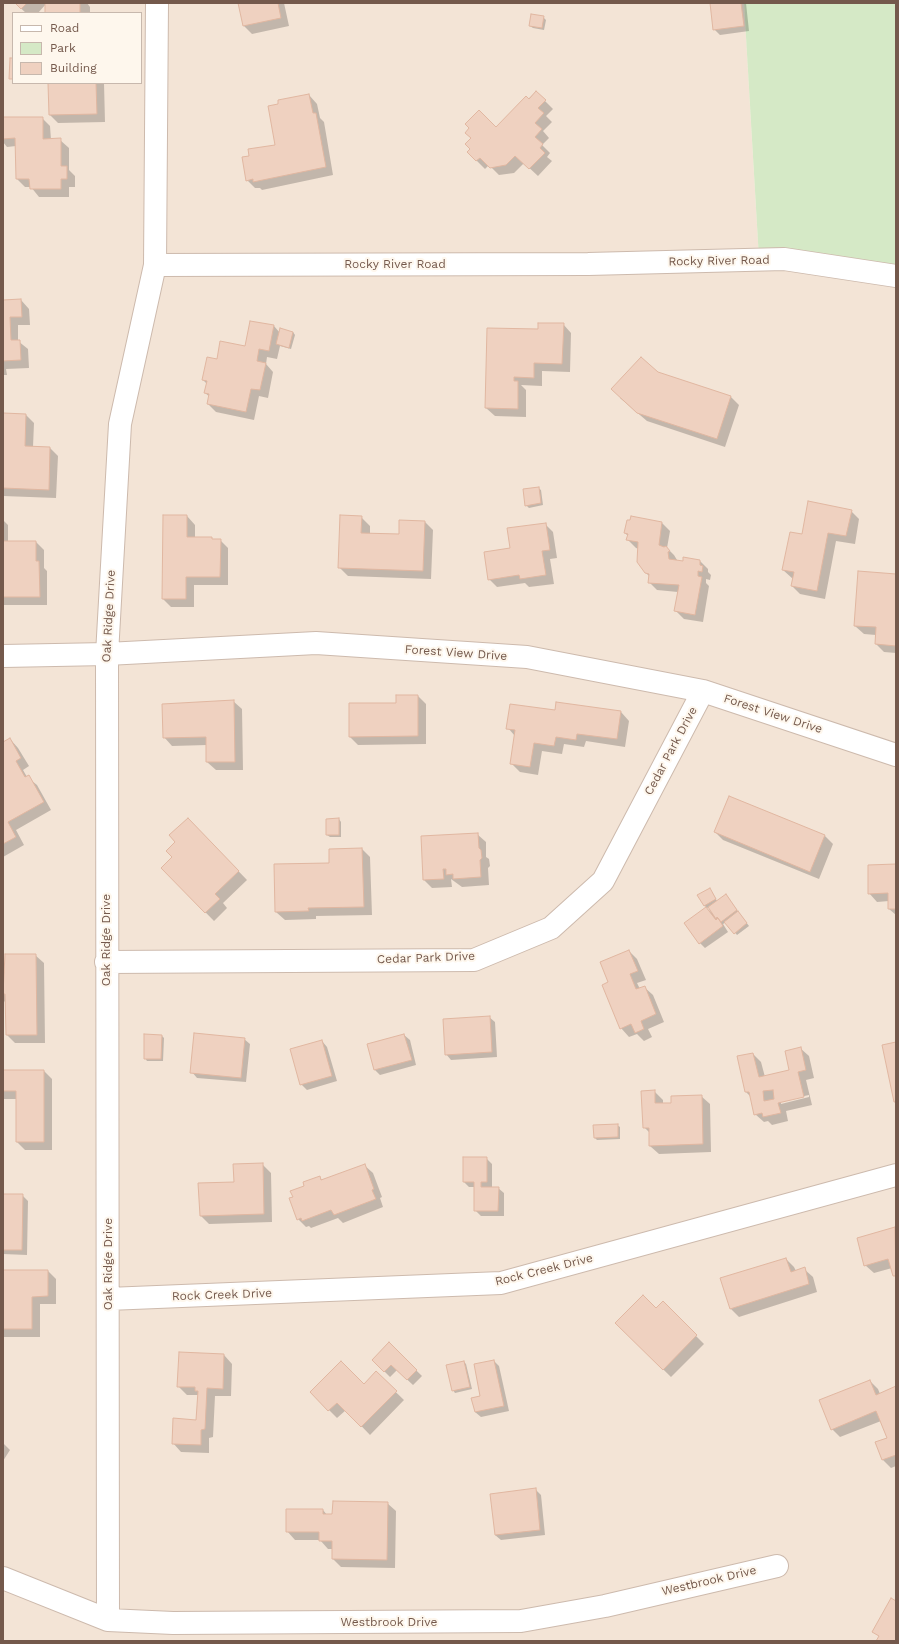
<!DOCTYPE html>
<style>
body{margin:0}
#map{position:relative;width:899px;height:1644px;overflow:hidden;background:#fbf3e7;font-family:"Work Sans",sans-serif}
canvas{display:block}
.frame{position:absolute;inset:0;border:4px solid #74594c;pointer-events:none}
.legend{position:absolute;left:12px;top:12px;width:130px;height:72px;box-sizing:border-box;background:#fef7ed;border:1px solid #c7b8ad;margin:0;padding:5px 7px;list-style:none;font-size:12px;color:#74594c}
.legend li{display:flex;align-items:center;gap:8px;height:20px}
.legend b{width:20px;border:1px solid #c7b8ad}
</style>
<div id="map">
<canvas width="899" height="1644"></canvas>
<div class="frame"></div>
<ul class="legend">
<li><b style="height:5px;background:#fff"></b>Road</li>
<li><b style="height:11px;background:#d5e9c6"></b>Park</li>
<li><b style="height:11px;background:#efd1c0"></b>Building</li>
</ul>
</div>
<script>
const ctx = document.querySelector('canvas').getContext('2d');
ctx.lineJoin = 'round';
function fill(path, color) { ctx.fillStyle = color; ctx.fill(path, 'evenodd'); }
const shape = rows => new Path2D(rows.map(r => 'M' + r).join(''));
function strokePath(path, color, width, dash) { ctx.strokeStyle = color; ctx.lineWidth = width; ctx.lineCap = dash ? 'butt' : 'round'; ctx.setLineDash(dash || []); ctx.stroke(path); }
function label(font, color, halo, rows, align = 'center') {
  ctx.font = font + ' "Work Sans",sans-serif'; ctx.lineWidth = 4; ctx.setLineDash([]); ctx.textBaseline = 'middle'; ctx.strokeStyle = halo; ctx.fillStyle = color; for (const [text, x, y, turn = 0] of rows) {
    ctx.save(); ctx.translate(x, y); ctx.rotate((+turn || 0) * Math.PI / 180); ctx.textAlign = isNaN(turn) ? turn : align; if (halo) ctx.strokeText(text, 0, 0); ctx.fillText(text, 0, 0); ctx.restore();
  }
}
const residential = shape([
 [3,3,744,3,759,259,896,277,896,1641,3,1641],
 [13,13,141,13,141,83,13,83]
]);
const green = shape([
 [744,3,896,3,896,277,759,259]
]);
const shadow = shape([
 [15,3,87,3,90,7,90,13,46,13,46,4,38,13,26,13],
 [239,3,284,3,289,26,252,34,244,26],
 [711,3,746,3,749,31,720,35,714,29],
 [543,17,546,20,544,30,533,28,530,26],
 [49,83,104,83,105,122,58,123,50,115],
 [536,92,553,109,546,116,552,122,543,131,549,138,542,145,550,153,547,157,552,161,538,176,524,163,514,173,499,175,489,165,485,169,468,152],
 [309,95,317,104,320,118,324,122,333,175,262,190,260,188,255,188,247,180,250,156,276,145,280,105],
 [3,118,42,118,50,126,51,140,60,140,69,148,69,170,75,176,75,187,69,187,69,197,39,197,31,187,25,187,17,179,16,146,7,147,3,142],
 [21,300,29,309,30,325,18,325,18,341,28,349,29,368,6,369,7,375,3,375,3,301],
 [563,324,571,333,570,372,542,371,542,386,521,385,526,390,526,417,495,416,486,408,539,330],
 [274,326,280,333,293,332,295,335,291,349,280,346,277,359,267,357,266,364,273,372,268,398,259,396,254,420,216,412,208,404,210,397,205,393,207,384,203,380,217,360,246,347],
 [657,373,730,396,739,405,725,447,647,421,620,398],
 [3,414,26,415,34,423,33,447,50,448,58,456,56,498,3,496],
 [538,488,541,490,543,505,529,508,526,505],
 [851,511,859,519,855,544,836,541,825,599,800,594,792,586,793,579,783,570,802,535],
 [187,516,195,525,195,538,220,540,228,548,228,585,194,585,194,607,171,607,163,599],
 [361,517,370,526,370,534,400,535,425,522,433,530,431,579,348,576,339,567],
 [632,517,662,523,670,531,667,548,674,555,677,560,675,561,684,562,700,561,708,569,708,572,711,575,710,580,706,579,706,583,709,586,703,622,684,619,675,610,678,592,657,590,649,582,650,577,646,573,639,549,636,548,628,540,628,536,625,533],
 [3,520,8,525,8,542,36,542,44,550,44,568,47,571,47,605,3,605],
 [545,524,553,532,557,558,550,559,554,584,529,587,525,583,497,587,489,579,511,549],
 [896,575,896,653,884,652,876,644,876,635,864,634,855,626],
 [418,696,426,704,426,744,358,745,350,737,397,704],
 [233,701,242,709,243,770,216,770,207,762,207,745,172,746,164,737],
 [556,711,621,712,629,721,625,747,586,741,584,747,564,744,562,754,542,751,538,775,520,772,511,763,515,736,508,728],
 [10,739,18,748,29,766,23,770,27,777,37,785,51,810,16,830,24,845,3,857,3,743],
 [188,819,247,880,223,903,227,908,214,921,162,868,173,857,177,842],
 [339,819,341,822,341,837,330,837,327,835],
 [715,832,825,836,833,844,819,879,723,840],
 [477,834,486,842,486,857,489,859,490,866,488,868,489,885,462,887,451,879,452,887,432,888,424,880],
 [362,849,370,857,372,915,316,916,316,919,285,920,276,912,330,864],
 [896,865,896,915,889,909,889,901,877,902,869,893],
 [712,892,717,901,728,898,749,926,737,935,726,922,723,924,728,932,705,948,700,943,706,908,714,914,709,907,707,908,704,905],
 [629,951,637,959,646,980,637,983,640,989,644,987,653,995,664,1022,648,1029,652,1037,644,1041,637,1034,629,1037,621,1028,609,983],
 [35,955,44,963,45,1043,15,1043,7,1035,5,1002,3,1000,3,972,6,972],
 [489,1017,495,1022,497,1057,451,1060,446,1054],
 [404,1035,410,1040,416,1065,380,1075,375,1070,368,1045],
 [162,1036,164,1038,163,1061,147,1061,145,1058],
 [244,1039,250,1044,246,1082,197,1078,192,1072],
 [322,1041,327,1047,337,1081,307,1090,301,1084],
 [800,1048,809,1056,814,1078,806,1080,812,1105,786,1111,788,1121,772,1125,768,1121,764,1122,755,1114,751,1097,746,1092,753,1054,761,1062,765,1077,791,1071],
 [809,1095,809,1097,781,1104,781,1101],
 [3,1071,44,1071,52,1079,52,1150,25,1150,17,1142,17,1099,3,1099],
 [654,1091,663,1100,663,1104,672,1104,701,1096,710,1104,711,1152,659,1154,650,1146,650,1133,644,1127],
 [617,1125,620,1127,620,1139,597,1140,595,1138],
 [486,1158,492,1164,492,1188,498,1188,504,1193,504,1216,481,1216,475,1210,475,1187,469,1187,464,1182],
 [262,1164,271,1173,272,1222,209,1224,201,1216],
 [364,1165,373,1173,382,1197,380,1198,383,1207,343,1223,338,1218,311,1228,309,1226,306,1227,298,1219,294,1197,306,1186,319,1177,323,1181],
 [3,1195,22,1195,28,1201,27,1255,3,1254],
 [896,1228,896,1278,892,1268,874,1273,865,1265,858,1238],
 [786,1259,794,1267,796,1271,804,1269,813,1277,817,1292,739,1317,731,1309],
 [3,1271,48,1271,56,1279,56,1304,40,1304,40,1337,3,1337],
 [663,1303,704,1344,671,1377,616,1323,656,1310],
 [389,1344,422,1376,413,1385,397,1370,390,1377,373,1360],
 [224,1355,232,1364,231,1396,215,1396,213,1437,209,1438,209,1453,181,1452,173,1443,197,1421,199,1395,187,1395,178,1386],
 [494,1361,499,1366,509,1411,481,1417,475,1412,472,1398,482,1396],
 [464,1362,466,1364,472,1389,455,1393,453,1390],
 [376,1373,404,1400,370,1435,346,1410,337,1418,311,1392,364,1385],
 [870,1381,878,1389,880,1394,896,1388,896,1466,891,1468,883,1460,876,1443,888,1438,881,1421,840,1437,832,1429],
 [3,1443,10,1450,3,1461],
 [535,1489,541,1495,545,1535,501,1540,495,1535],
 [387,1503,396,1511,395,1568,341,1567,333,1559,333,1549,328,1549,320,1540,295,1540,287,1531,323,1510,327,1515]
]);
const building = shape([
 [15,3,27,3,21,9,15,3],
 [45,3,80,3,80,13,45,13,45,3],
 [238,3,278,3,281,18,243,26,238,3],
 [710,3,741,3,744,26,713,30,710,3],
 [531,14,544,16,542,28,529,26,531,14],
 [10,58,13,58,13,79,9,79,10,58],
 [48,83,96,83,97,114,49,115,48,83],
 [536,91,546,100,538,108,544,113,535,123,542,129,535,137,543,144,540,148,545,153,529,169,515,156,506,165,490,168,480,158,476,161,467,152,470,149,465,144,471,138,465,133,469,128,465,124,479,110,496,127,526,96,529,99,536,91],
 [309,94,313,113,316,113,326,167,253,182,253,179,246,181,242,157,249,156,248,149,275,145,268,106,278,104,278,100,309,94],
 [3,117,43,117,43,139,61,138,61,166,67,166,67,179,61,179,61,189,30,189,29,179,16,179,15,138,3,139,3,117],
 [21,299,22,317,10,317,11,340,20,340,21,360,3,361,3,300,21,299],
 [250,321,274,325,269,351,259,349,257,361,266,363,260,390,251,389,246,412,207,404,209,394,204,393,207,381,202,380,207,357,217,359,220,341,245,346,250,321],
 [538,323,564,323,562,364,534,363,534,378,514,377,514,381,518,381,518,409,485,408,487,328,538,329,538,323],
 [280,328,293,332,289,348,276,344,280,328],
 [641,357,658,372,731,396,717,439,637,413,611,389,641,357],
 [3,413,26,414,25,446,50,447,49,490,3,488,3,413],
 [539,487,541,503,525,506,523,489,539,487],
 [808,501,852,510,846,536,828,533,817,591,791,586,794,572,782,570,790,532,802,534,808,501],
 [163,515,187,515,187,537,212,537,212,539,221,539,220,577,186,577,186,599,162,599,163,515],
 [340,515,362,516,361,533,399,534,399,520,425,521,423,571,338,568,340,515],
 [631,516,662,522,659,545,664,547,666,546,670,551,668,552,669,559,683,561,683,557,700,560,700,565,703,566,702,572,698,571,698,576,702,577,695,615,674,611,679,585,648,583,649,574,645,573,637,562,638,542,626,540,628,534,624,533,627,520,630,520,631,516],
 [546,523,550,550,542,551,546,575,520,579,519,575,488,580,484,552,510,548,507,528,546,523],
 [3,541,36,541,36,561,39,561,40,597,3,597,3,541],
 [858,571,896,574,896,646,875,644,876,627,854,626,858,571],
 [396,695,418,695,418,736,349,737,349,703,396,703,396,695],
 [234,700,235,762,206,762,206,737,163,738,162,704,234,700],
 [556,702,621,711,617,739,577,734,576,740,556,737,554,746,534,743,530,767,510,764,515,730,506,729,510,704,555,710,556,702],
 [10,738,21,758,16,761,25,777,29,775,44,802,8,822,16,837,3,844,3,742,10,738],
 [729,796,825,835,810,872,714,832,729,796],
 [188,818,239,871,215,894,220,899,205,913,161,868,172,857,166,851,175,842,169,835,188,818],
 [339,818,339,835,326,835,326,819,339,818],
 [478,833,479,848,481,850,482,858,480,860,481,877,453,879,453,874,446,875,446,869,443,869,444,879,423,880,421,836,478,833],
 [362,848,364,907,308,908,309,911,275,912,274,864,329,863,329,849,362,848],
 [896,864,896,909,888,909,888,893,868,894,868,865,896,864],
 [710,888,716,899,704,906,697,895,710,888],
 [726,894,737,910,721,922,717,917,716,919,708,907,726,894],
 [706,907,716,920,718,918,723,926,699,944,684,923,706,907],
 [738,911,747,923,734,934,724,922,738,911],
 [629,950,638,971,630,974,636,989,645,986,656,1014,641,1021,644,1029,635,1033,631,1024,620,1029,602,985,608,982,600,962,629,950],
 [5,954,36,954,37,1035,6,1035,5,994,3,994,5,954],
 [490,1016,492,1052,445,1055,443,1019,490,1016],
 [194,1033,245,1038,241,1078,190,1073,194,1033],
 [144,1034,162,1035,161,1059,144,1059,144,1034],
 [404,1034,412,1060,374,1070,367,1044,404,1034],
 [322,1040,332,1076,300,1085,290,1049,322,1040],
 [896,1042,896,1102,894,1102,882,1045,896,1042],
 [801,1047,806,1070,798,1072,804,1097,778,1103,781,1113,763,1117,762,1113,754,1115,749,1092,745,1092,737,1056,753,1053,759,1077,789,1070,785,1051,801,1047],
 [773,1090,774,1099,764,1101,763,1091,773,1090],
 [3,1070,44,1070,44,1142,16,1142,16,1091,3,1091,3,1070],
 [655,1090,655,1103,671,1103,671,1096,702,1095,703,1144,649,1146,649,1128,643,1128,641,1091,655,1090],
 [618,1124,618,1137,594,1138,593,1125,618,1124],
 [463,1157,487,1157,487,1182,481,1182,481,1187,499,1187,498,1211,474,1211,474,1182,463,1182,463,1157],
 [263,1163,264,1214,200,1216,198,1183,234,1182,233,1164,263,1163],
 [365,1164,374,1189,372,1190,376,1199,334,1215,331,1210,302,1221,301,1218,297,1220,289,1198,293,1197,290,1191,304,1186,303,1182,320,1176,321,1180,365,1164],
 [3,1194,23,1194,22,1250,3,1250,3,1194],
 [895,1227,896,1276,893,1276,888,1259,864,1266,857,1238,895,1227],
 [786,1258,791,1272,805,1267,809,1284,730,1309,720,1278,786,1258],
 [3,1270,48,1270,48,1296,32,1297,32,1329,3,1329,3,1270],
 [643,1295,656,1308,663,1301,697,1335,663,1370,615,1323,643,1295],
 [389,1342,417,1370,407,1380,391,1365,384,1372,372,1360,389,1342],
 [179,1352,224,1354,223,1389,207,1388,205,1429,201,1430,201,1445,172,1444,173,1418,196,1420,198,1391,195,1391,195,1387,177,1387,179,1352],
 [494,1360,504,1406,475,1412,471,1398,480,1396,474,1364,494,1360],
 [341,1361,364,1384,376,1371,397,1391,361,1427,337,1403,328,1411,310,1392,341,1361],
 [464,1361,470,1387,452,1391,446,1365,464,1361],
 [870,1380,876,1395,896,1386,896,1455,882,1460,875,1442,887,1438,876,1411,831,1430,819,1400,870,1380],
 [536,1488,540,1530,495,1535,490,1494,536,1488],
 [333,1501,388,1502,387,1560,332,1559,332,1541,319,1541,319,1532,286,1532,286,1509,323,1509,323,1514,332,1514,333,1501],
 [891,1598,896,1601,896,1641,876,1641,879,1636,872,1632,891,1598]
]);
const street = shape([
 [155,265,588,264,784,259,896,276],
 [3,656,107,654,316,643,527,657,703,691,896,755],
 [106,962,474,960,551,928,603,881,703,691],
 [108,1299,501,1283,896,1175],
 [3,1578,108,1620,173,1623,521,1621,605,1606,777,1566],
 [108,1620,107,654,120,424,155,265,157,3]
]);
const streetNames = [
 ["Rocky River Road",719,261,-1],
 ["Rocky River Road",395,264],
 ["Oak Ridge Drive",109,616,-87],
 ["Forest View Drive",456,653,4],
 ["Forest View Drive",773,714,18],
 ["Cedar Park Drive",671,751,-62],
 ["Oak Ridge Drive",106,940,-90],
 ["Cedar Park Drive",426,958,-2],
 ["Oak Ridge Drive",108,1264,-90],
 ["Rock Creek Drive",544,1270,-14],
 ["Rock Creek Drive",222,1295,-2],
 ["Westbrook Drive",709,1581,-13],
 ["Westbrook Drive",389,1622]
];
fill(residential, '#f3e4d6');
fill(green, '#d5e9c6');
fill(shadow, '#0003');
fill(building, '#efd1c0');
strokePath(building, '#e1b7a1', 1);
strokePath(street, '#cdbaad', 24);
strokePath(street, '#fff', 22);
label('12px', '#74594c', '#fef7ed', streetNames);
</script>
